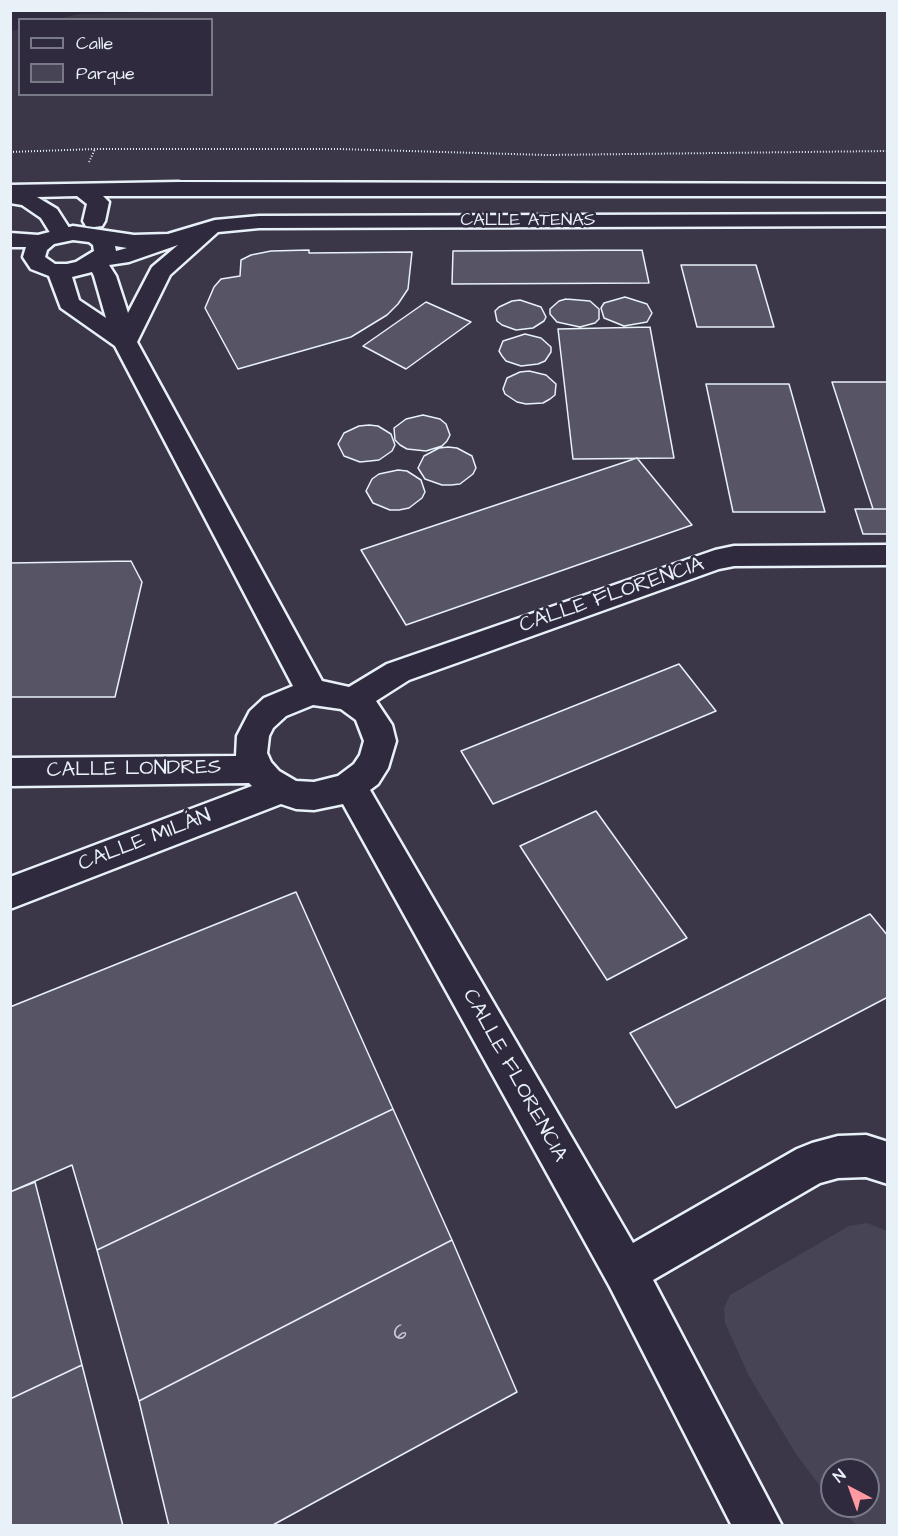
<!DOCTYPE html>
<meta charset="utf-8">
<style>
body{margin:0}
#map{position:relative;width:898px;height:1536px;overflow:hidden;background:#2f2a3d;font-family:"Architects Daughter",sans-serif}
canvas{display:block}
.frame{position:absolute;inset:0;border:12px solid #e8f1f8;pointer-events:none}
.legend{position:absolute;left:18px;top:18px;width:195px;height:78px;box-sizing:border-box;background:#2f2a3d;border:2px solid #797a88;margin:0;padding:8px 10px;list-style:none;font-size:18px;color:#e8f1f8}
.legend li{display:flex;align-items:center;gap:12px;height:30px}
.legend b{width:30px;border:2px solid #797a88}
.north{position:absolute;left:820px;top:1458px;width:60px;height:60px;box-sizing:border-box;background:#2f2a3d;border:2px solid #797a88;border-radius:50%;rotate:319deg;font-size:16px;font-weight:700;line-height:24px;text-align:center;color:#e8f1f8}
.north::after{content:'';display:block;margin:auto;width:21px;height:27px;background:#ff9aa2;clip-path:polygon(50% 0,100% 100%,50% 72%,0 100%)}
</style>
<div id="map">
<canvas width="898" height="1536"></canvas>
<div class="frame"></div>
<ul class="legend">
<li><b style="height:8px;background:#2f2a3d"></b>Calle</li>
<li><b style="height:16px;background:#464455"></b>Parque</li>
</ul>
<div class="north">N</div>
</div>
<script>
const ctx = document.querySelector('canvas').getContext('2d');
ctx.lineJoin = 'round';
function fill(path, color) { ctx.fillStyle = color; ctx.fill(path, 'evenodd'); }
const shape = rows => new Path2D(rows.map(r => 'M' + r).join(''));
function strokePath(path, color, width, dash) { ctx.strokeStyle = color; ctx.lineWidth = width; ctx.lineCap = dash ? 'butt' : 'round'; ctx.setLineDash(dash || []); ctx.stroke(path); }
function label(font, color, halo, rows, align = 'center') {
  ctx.font = font + ' "Architects Daughter",sans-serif'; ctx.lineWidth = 5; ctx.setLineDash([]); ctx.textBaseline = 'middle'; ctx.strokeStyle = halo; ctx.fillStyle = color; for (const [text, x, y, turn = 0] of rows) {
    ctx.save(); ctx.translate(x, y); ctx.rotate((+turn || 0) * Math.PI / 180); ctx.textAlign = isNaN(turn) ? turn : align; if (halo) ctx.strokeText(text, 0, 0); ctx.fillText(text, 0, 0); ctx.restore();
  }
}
const built = shape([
 [230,10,887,11,887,1525,11,1525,10,31,19,29,20,94,212,94,212,20,57,19,78,14],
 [832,1470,868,1470,868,1506,832,1506]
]);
const green = shape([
 [867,1223,887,1231,887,1525,857,1525,835,1506,868,1506,868,1470,832,1470,832,1502,796,1454,749,1376,725,1323,724,1308,730,1295,849,1226]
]);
const building = shape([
 [309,250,309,253,412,252,408,289,398,304,387,315,351,337,238,369,205,308,214,287,221,279,240,276,241,260,251,255,271,251,309,250],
 [642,250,649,283,452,284,453,251,642,250],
 [681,265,756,265,774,327,697,327,681,265],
 [625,297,647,304,652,313,647,322,624,326,604,318,601,308,604,303,625,297],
 [566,299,590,301,599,309,599,319,595,323,580,327,557,322,550,314,550,309,559,301,566,299],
 [520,300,541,307,546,317,544,321,533,328,516,330,502,325,497,321,495,311,499,307,512,301,520,300],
 [426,302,471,322,406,369,363,346,426,302],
 [650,327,674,458,573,459,558,329,650,327],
 [525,334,541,338,551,347,551,352,545,361,538,364,521,366,506,361,502,356,499,351,503,341,525,334],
 [529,371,546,375,556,384,555,395,550,399,543,403,526,404,517,402,505,394,503,389,507,378,520,372,529,371],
 [832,382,888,382,888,509,873,509,832,382],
 [706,384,789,384,825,512,733,512,706,384],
 [423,415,440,419,446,424,450,435,447,441,442,446,426,451,407,449,400,445,395,440,394,428,406,419,423,415],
 [369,425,378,426,391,434,395,445,392,451,379,460,370,461,360,462,344,456,338,444,344,433,359,426,369,425],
 [448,447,457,448,472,456,476,468,473,474,460,484,451,485,442,485,425,479,418,468,424,456,439,448,448,447],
 [637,458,692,525,406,625,361,550,637,458],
 [398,470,407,471,421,480,425,492,422,498,409,508,399,510,390,510,373,503,366,491,372,479,379,474,398,470],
 [855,509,888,509,888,534,863,534,855,509],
 [131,561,142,582,115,697,10,697,10,563,131,561],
 [679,664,716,711,493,804,461,751,679,664],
 [596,811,687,938,607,980,520,846,596,811],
 [296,892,393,1109,97,1250,72,1165,10,1192,10,1007,296,892],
 [870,914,888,936,888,997,676,1108,630,1033,870,914],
 [393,1109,452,1240,139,1401,97,1250,393,1109],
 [35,1182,82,1365,10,1399,10,1192,35,1182],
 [452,1240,517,1392,271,1526,169,1526,139,1401,452,1240],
 [82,1365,123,1526,10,1526,10,1399,82,1365]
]);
const path = shape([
 [10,152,95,149,339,149,547,155,888,151],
 [89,162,95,149]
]);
const minor = shape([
 [888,214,888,226,259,228,218,232,170,275,137,342,322,681,349,687,387,664,715,550,734,546,888,545,888,565,734,566,719,569,409,680,376,701,392,725,396,741,388,768,378,784,370,790,633,1243,797,1149,812,1143,838,1136,866,1135,888,1142,888,1184,866,1177,838,1178,820,1183,653,1280,782,1526,732,1526,610,1287,343,804,314,810,296,809,281,804,10,909,10,877,252,786,249,783,10,786,10,758,236,756,237,736,250,711,264,698,293,686,115,346,61,308,49,276,31,269,23,257,26,247,10,247,10,233,38,235,73,226,134,235,168,234,215,220,259,216,888,214],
 [73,240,89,242,93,245,94,251,76,262,67,264,55,264,45,257,47,250,54,244,73,240],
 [178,245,152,267,128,313,116,276,109,265,129,262,178,245],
 [115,246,127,248,116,251,115,246],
 [92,272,94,276,106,318,79,300,72,277,92,272],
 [313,705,341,709,356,720,364,741,360,755,354,764,338,776,314,782,296,781,279,771,271,762,267,753,269,736,273,728,286,716,313,705]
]);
const major = shape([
 [179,182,888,184,888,196,103,196,109,202,105,221,102,226,94,227,86,226,83,221,87,204,77,196,37,197,57,209,73,234,70,239,62,241,54,239,41,218,22,205,10,203,10,185,179,182]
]);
const farStreetnames = [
 ["CALLE ATENAS",528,221]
];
const streetNames = [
 ["CALLE FLORENCIA",612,596,-19],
 ["CALLE LONDRES",134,770,-1],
 ["CALLE MILÁN",145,841,-21],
 ["CALLE FLORENCIA",514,1076,61]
];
const nearNumbernames = [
 ["6",400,1335]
];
fill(built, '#3b3749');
fill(green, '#464455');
fill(building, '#575565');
strokePath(building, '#e8f1f8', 1.5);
strokePath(minor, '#e8f1f8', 5);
strokePath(major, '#e8f1f8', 5);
strokePath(path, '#e8f1f8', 2, [1, 2]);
fill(minor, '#2f2a3d');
fill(major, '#2f2a3d');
label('18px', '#e8f1f8', '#2f2a3d', farStreetnames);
label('21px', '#e8f1f8', '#2f2a3d', streetNames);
label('21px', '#c4cad3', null, nearNumbernames);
</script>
